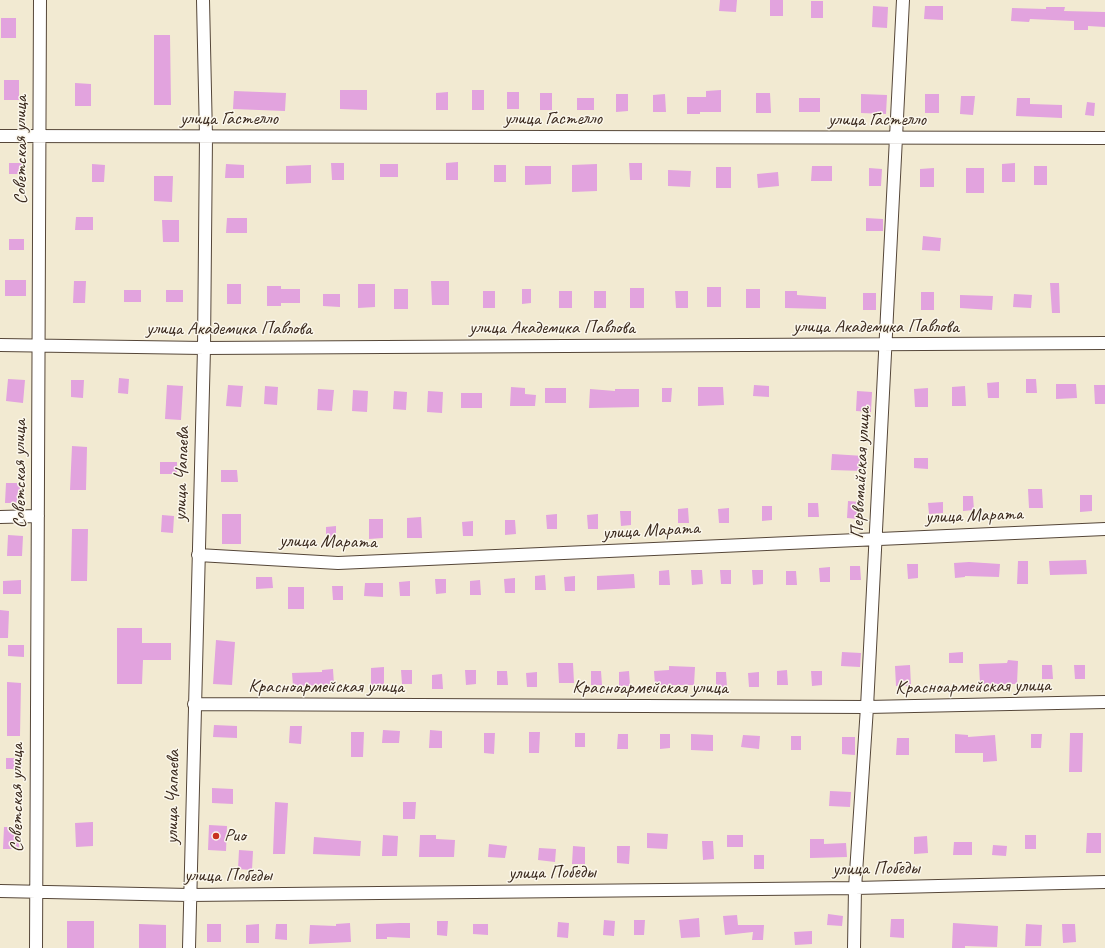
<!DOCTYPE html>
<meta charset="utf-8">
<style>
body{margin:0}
canvas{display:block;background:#f2ead2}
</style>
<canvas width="1105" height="948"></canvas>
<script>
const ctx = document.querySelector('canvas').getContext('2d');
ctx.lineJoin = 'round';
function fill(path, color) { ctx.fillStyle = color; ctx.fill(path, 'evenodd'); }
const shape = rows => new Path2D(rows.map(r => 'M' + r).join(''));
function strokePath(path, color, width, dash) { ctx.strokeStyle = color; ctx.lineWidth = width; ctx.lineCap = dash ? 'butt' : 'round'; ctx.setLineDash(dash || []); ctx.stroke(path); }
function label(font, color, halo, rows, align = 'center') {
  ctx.font = font + ' Caveat,sans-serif'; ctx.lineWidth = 3; ctx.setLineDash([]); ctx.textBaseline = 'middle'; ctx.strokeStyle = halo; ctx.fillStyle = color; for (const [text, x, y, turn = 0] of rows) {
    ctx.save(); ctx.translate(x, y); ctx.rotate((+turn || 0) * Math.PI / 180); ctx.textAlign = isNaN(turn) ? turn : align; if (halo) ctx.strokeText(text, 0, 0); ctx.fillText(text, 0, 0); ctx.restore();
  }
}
const building = shape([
 [720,0,737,0,736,12,719,11],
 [770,0,783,0,783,16,770,16],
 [811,1,823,1,823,18,811,18],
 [873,6,888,7,887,28,872,27],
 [925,6,943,6,943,20,924,19],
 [1046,7,1065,7,1064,11,1105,12,1105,27,1088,26,1088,30,1074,30,1074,21,1030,19,1029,22,1011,21,1012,8,1046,9],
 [1,18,16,18,16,38,1,38],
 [154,35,170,35,171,105,154,105],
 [4,80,19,80,19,100,4,100],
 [75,83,91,84,91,106,75,106],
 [340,90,367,90,367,110,340,109],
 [472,90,484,90,484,110,472,110],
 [721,90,721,112,700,112,700,114,687,114,687,97,706,97,706,91],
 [234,91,286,93,285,111,233,109],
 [448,92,448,110,436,110,436,93],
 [507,92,519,92,519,109,507,109],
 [540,93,552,93,552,110,540,110],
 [756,93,770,93,771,113,756,113],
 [616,94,628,94,628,111,616,112],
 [665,94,666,112,653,112,653,95],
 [861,94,887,95,886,114,861,113],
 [925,94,939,94,939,113,925,113],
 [961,96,975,96,973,115,960,114],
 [577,98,594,98,594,110,577,110],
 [799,98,820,98,820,112,799,112],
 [1017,98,1030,98,1030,104,1062,105,1062,118,1016,116],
 [1087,102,1095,103,1094,116,1085,115],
 [458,162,458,180,446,180,446,163],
 [9,163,24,163,24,174,9,174],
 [331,163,344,163,344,180,332,180],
 [629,163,642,163,642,180,630,180],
 [1015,163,1015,182,1002,182,1002,164],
 [92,164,105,165,104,182,92,182],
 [226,164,244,165,244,178,225,178],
 [380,164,398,164,398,177,380,177],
 [597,164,597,191,572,192,572,165],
 [311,165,311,183,286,184,286,166],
 [494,165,506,165,506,182,494,182],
 [525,166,551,166,551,184,525,185],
 [812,166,832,166,832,181,811,181],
 [1034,166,1047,166,1047,185,1034,185],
 [716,167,731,167,731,188,716,188],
 [869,168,882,169,881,186,869,186],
 [934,168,934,187,920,187,920,169],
 [966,168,984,168,984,193,966,193],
 [668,170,691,171,690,187,668,186],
 [778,172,779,186,758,188,757,174],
 [154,176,173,176,172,202,154,201],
 [76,217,93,217,93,230,75,230],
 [227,218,247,218,247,233,226,233],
 [866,218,883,219,883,231,866,231],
 [162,220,179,220,179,242,163,242],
 [923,236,941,238,940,251,922,250],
 [9,239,24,239,24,250,9,250],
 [5,280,26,280,26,296,5,296],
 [74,281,86,281,85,303,73,303],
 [431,281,449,281,449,305,432,305],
 [1050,283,1059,283,1060,313,1052,313],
 [227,284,241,284,241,304,227,304],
 [358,284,375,284,375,307,358,308],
 [267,286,281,286,281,289,300,289,300,303,281,303,281,306,267,306],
 [707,287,721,287,721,307,707,307],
 [630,288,644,288,644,308,630,308],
 [394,289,408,289,408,309,394,309],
 [522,289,531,289,531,303,522,304],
 [746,289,760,289,760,308,746,308],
 [124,290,141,290,141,302,124,302],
 [166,290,183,290,183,302,166,302],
 [483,291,495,291,495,308,483,308],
 [559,291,572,291,572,308,559,308],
 [594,291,606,291,606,308,594,308],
 [675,291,688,291,688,308,676,308],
 [785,291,797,291,797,295,826,297,826,309,785,308],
 [921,292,934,292,934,310,921,310],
 [863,293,876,293,876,310,863,310],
 [323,294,340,294,340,307,323,306],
 [1014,294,1032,295,1031,308,1013,307],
 [960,295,993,296,992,310,960,308],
 [119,378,129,379,128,394,118,393],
 [8,379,25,380,23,403,6,401],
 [1026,379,1036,379,1037,393,1026,393],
 [71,380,84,380,83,398,71,397],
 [999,382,999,398,988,398,987,383],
 [1056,384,1076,384,1077,398,1056,399],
 [167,385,183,386,181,420,165,419],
 [228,385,243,386,241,407,226,406],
 [754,385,769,386,769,397,753,396],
 [1094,385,1105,385,1105,404,1095,404],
 [265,386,278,387,277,405,264,404],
 [965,386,966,406,952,406,952,387],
 [511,387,525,388,525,394,536,395,535,406,510,406],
 [698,387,723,387,724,405,698,406],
 [545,388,566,388,566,403,545,403],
 [662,388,672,388,671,402,662,402],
 [928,388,928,407,915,407,914,389],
 [318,389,334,390,332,411,317,410],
 [590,389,615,391,615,389,639,389,639,407,589,408],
 [353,390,368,391,367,412,352,411],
 [394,391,407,392,406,410,393,409],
 [428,391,443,392,442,413,427,412],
 [857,391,872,392,871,412,856,411],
 [461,393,482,393,482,408,461,408],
 [72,446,87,447,86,490,70,490],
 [832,454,864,456,864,471,831,470],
 [914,458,928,458,928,469,914,468],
 [160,462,177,462,177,474,160,474],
 [221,470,237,470,238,482,221,482],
 [6,483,20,483,20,503,5,503],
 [1028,489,1042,489,1043,508,1029,508],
 [1080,495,1092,495,1092,511,1080,512],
 [963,496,973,496,974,510,963,511],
 [848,501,860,502,859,519,847,518],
 [943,502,943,513,929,514,928,503],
 [808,503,818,503,819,517,808,517],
 [762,506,772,506,772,520,762,521],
 [688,508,689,523,678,523,678,509],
 [729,508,729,523,719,523,718,509],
 [620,511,631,511,631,525,621,526],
 [222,514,241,514,241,544,222,544],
 [557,514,557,529,547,529,546,515],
 [598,514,598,529,588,529,587,515],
 [162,515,174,516,173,533,161,532],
 [421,517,422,538,407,538,407,518],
 [369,519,383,519,383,538,369,539],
 [505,520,515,520,516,534,505,535],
 [473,521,473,536,463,536,462,522],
 [336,526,336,541,326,541,326,527],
 [72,529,88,529,87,581,71,581],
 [8,535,23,536,22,556,7,556],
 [1086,560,1087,574,1050,575,1049,561],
 [1018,561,1028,561,1028,584,1017,584],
 [969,562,1000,564,999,577,965,576,965,577,955,578,954,563],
 [907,564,918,564,918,578,908,579],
 [850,566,860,566,861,580,850,580],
 [830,567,830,582,820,582,819,568],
 [669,570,670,585,659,585,659,571],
 [691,570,702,570,703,584,692,585],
 [720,570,731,570,731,584,721,584],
 [752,570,763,570,763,584,753,585],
 [786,571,796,571,797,585,786,585],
 [634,574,635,588,597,590,597,576],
 [545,575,546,590,535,590,535,576],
 [575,576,575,591,565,591,564,577],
 [256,577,272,577,273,588,256,589],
 [515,578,515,593,505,593,504,579],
 [435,579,446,579,446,593,436,594],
 [21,580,21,594,3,594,3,581],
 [480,580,481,595,470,595,470,581],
 [410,581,410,596,400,596,399,582],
 [365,583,383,583,383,597,364,596],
 [332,586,343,586,343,600,333,600],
 [288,587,304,587,304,609,288,609],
 [0,610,9,611,8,638,0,638],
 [117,628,142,628,142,643,171,643,171,660,143,660,142,684,117,684],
 [216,640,235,642,232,685,213,684],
 [8,645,24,645,24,657,8,656],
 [842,652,861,653,860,667,841,666],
 [963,652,963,663,949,663,949,653],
 [1008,660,1018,661,1017,684,980,684,979,664,1007,663],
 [558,663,573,663,574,683,559,683],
 [910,665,911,686,896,686,895,666],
 [1042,665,1052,665,1053,679,1042,679],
 [1074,665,1085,665,1085,679,1075,679],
 [669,666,695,667,694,685,655,685,654,671,669,670],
 [384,667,384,685,371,685,371,668],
 [333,669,334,685,293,686,292,673,322,672,322,670],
 [401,670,412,670,412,684,402,684],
 [465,670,476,670,476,684,466,685],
 [787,670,788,685,777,685,777,671],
 [497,671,507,671,508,685,497,685],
 [591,671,601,671,602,685,591,685],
 [629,671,630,686,619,686,619,672],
 [811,671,822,671,822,685,812,686],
 [537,672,537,687,527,687,526,673],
 [716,672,726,672,727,687,716,687],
 [759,672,759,687,749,687,748,673],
 [442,674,443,689,432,689,432,675],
 [7,682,21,683,20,736,7,736],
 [214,725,237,726,237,738,213,737],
 [290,726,302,726,301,744,289,743],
 [383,730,400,731,399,743,382,743],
 [430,730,442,731,442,748,429,748],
 [351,732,364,732,363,757,351,757],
 [529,732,540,732,539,753,529,753],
 [484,733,495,733,494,754,484,753],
 [575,733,585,733,585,747,575,747],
 [1070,733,1083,733,1082,772,1069,772],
 [618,734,628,734,628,749,617,749],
 [660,734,670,734,670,748,660,749],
 [691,734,713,735,713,751,691,750],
 [955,734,968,735,968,737,995,735,997,761,983,762,983,753,955,753],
 [1031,734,1042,734,1041,748,1031,748],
 [743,735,760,736,759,749,741,747],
 [791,736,801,736,801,750,791,750],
 [842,737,855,737,855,755,842,754],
 [897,738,909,738,909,755,896,755],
 [6,758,22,758,22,769,6,769],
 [212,788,233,789,233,804,212,803],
 [830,791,851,792,850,807,829,806],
 [275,802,288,803,285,854,273,854],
 [403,802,416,802,415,819,403,819],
 [93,822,93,846,76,847,75,823],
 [209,825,227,826,226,851,208,850],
 [4,827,20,827,19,849,3,849],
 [647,833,668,834,667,849,647,848],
 [1087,833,1101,833,1101,853,1086,853],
 [383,835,398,836,397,856,382,856],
 [420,835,436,835,436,839,455,840,454,857,419,857],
 [727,835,743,835,743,847,727,847],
 [1025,835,1036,835,1036,849,1025,849],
 [927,836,928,853,914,854,914,837],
 [314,837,361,841,360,856,313,854],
 [810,839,824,839,824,844,846,843,847,857,810,858],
 [702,841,713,841,714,859,703,860],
 [954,842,972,842,972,855,953,855],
 [489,844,507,846,505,858,488,857],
 [993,845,1007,846,1006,856,992,855],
 [573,846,585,847,585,864,572,864],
 [617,846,630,846,629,864,617,863],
 [539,848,556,849,555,862,538,860],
 [239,850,253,851,252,870,238,869],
 [754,855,764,855,764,869,754,869],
 [828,914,843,916,842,926,827,925],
 [737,915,738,925,764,925,763,940,752,940,753,932,725,935,723,916],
 [699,918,700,937,681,938,679,920],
 [891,919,904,919,904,938,890,937],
 [604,920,615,921,614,936,603,935],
 [634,920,645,920,644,935,634,935],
 [67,921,94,921,94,948,67,948],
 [437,921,448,921,447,936,437,935],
 [558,922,569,923,568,938,557,937],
 [350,923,351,942,309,944,310,925,336,926,336,924],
 [400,923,410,923,410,938,387,937,387,939,376,939,376,924],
 [953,923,998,926,997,947,965,946,965,948,952,948],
 [139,924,166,925,166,948,139,948],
 [207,924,221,924,221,942,207,942],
 [259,924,259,943,246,943,246,925],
 [276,924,287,924,287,940,275,939],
 [473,924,488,924,488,935,473,934],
 [1026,924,1042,925,1041,946,1025,946],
 [1062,924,1075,924,1076,942,1063,943],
 [812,931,812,944,795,945,794,932]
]);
const street = shape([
 [0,136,1105,138],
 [0,345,204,348,1105,343],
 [0,517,38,516],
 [198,555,338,563,1105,529],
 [194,704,867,707,1105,702],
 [0,891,189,895,855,888,1105,882],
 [36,948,40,0],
 [189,948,204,348,206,137,203,0],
 [854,948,855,888,867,707,903,0]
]);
const markers = [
 [216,836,4,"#c8321e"]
];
const streetNames = [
 ["улица Гастелло",229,119],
 ["улица Гастелло",553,119],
 ["улица Гастелло",877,120],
 ["Советская улица",21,150,-90],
 ["улица Академика Павлова",876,327],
 ["улица Академика Павлова",552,328],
 ["улица Академика Павлова",229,329],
 ["Первомайская улица",861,473,-87],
 ["Советская улица",20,474,-90],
 ["улица Чапаева",182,474,-88],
 ["улица Марата",974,516,-2],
 ["улица Марата",651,531,-3],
 ["улица Марата",328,542,1],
 ["Красноармейская улица",326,687],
 ["Красноармейская улица",973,687,-1],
 ["Красноармейская улица",650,688],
 ["улица Чапаева",173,797,-89],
 ["Советская улица",17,798,-90],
 ["улица Победы",876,869,-1],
 ["улица Победы",552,873,-1],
 ["улица Победы",228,876]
];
const poiNames = [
 ["Рио",224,836]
];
fill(building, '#e2a3de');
strokePath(street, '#564739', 14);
strokePath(street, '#fff', 12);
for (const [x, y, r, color] of markers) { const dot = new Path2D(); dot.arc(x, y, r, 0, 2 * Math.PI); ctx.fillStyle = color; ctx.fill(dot); strokePath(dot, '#fbf7ec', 1.5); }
label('19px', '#3b2a1e', '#fbf7ec', streetNames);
label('19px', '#3b2a1e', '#fbf7ec', poiNames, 'left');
</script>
